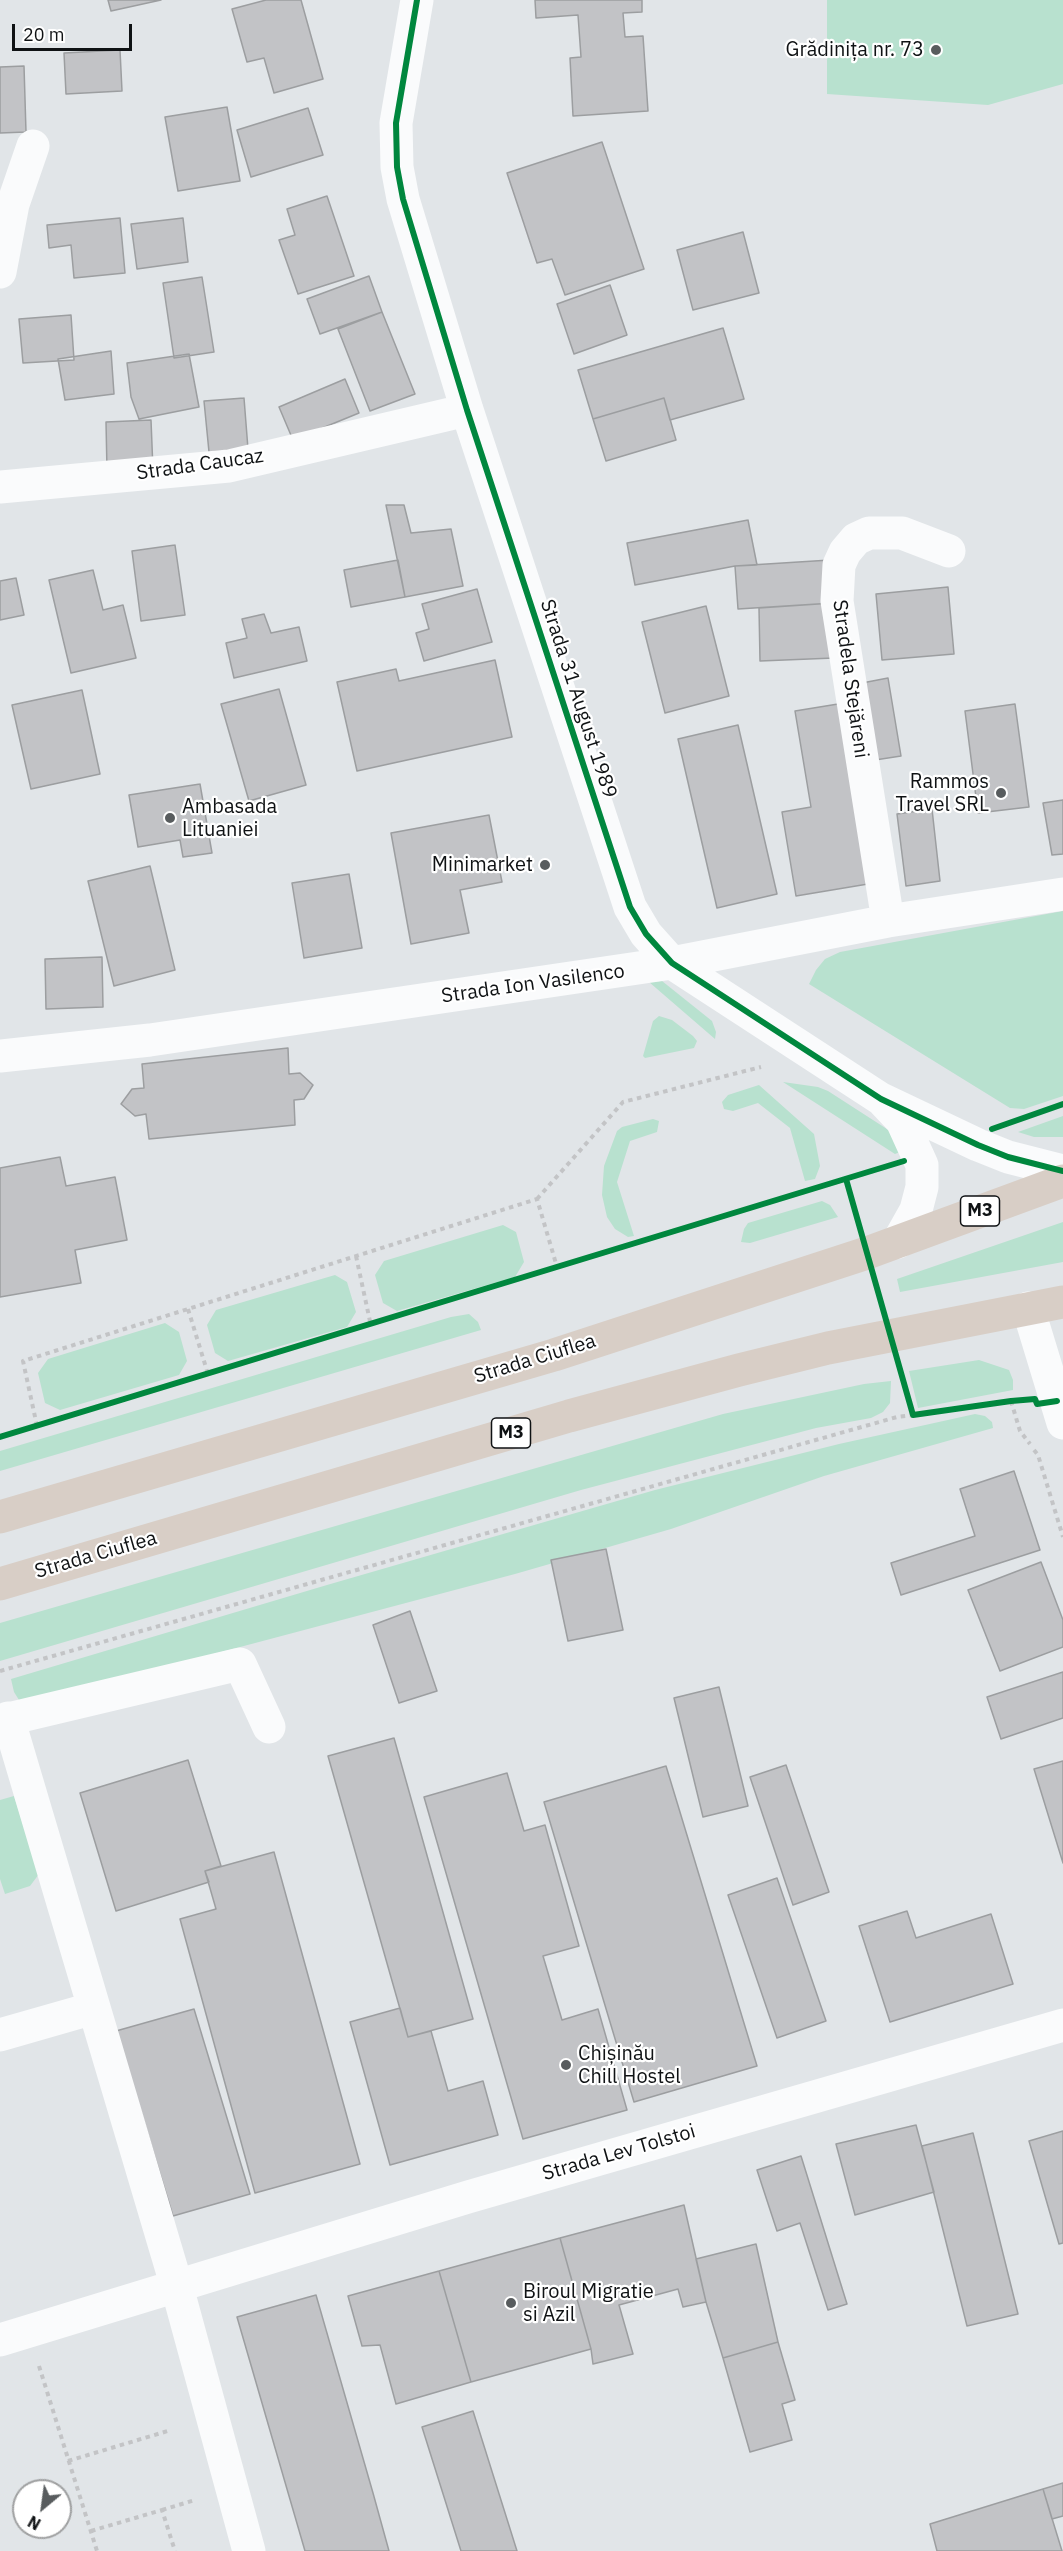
<!DOCTYPE html>
<meta charset="utf-8">
<style>
body{margin:0}
#map{position:relative;width:1063px;height:2551px;overflow:hidden;background:#e1e5e8;font-family:"IBM Plex Sans",sans-serif}
canvas{display:block}
.north{position:absolute;left:12px;top:2479px;width:60px;height:60px;box-sizing:border-box;background:#fff;border:2px solid #9fa0a1;border-radius:50%;rotate:209deg;font-size:16px;font-weight:700;line-height:24px;text-align:center;color:#0f1214}
.north::after{content:'';display:block;margin:auto;width:21px;height:27px;background:#585c5e;clip-path:polygon(50% 0,100% 100%,50% 72%,0 100%)}
.scale{position:absolute;left:12px;top:24px;width:120px;height:27px;box-sizing:border-box;border:3px solid #0f1214;border-top:0;padding-left:8px;font-size:18px;line-height:21px;white-space:nowrap;color:#0f1214;-webkit-text-stroke:4px #fff;paint-order:stroke}
</style>
<div id="map">
<canvas width="1063" height="2551"></canvas>
<div class="north">N</div>
<div class="scale">20 m</div>
</div>
<script>
const ctx = document.querySelector('canvas').getContext('2d');
ctx.lineJoin = 'round';
function fill(path, color) { ctx.fillStyle = color; ctx.fill(path, 'evenodd'); }
const shape = rows => new Path2D(rows.map(r => 'M' + r).join(''));
function strokePath(path, color, width, dash) { ctx.strokeStyle = color; ctx.lineWidth = width; ctx.lineCap = dash ? 'butt' : 'round'; ctx.setLineDash(dash || []); ctx.stroke(path); }
function label(font, color, halo, rows, align = 'center') {
  ctx.font = font + ' "IBM Plex Sans",sans-serif'; ctx.lineWidth = 4.5; ctx.setLineDash([]); ctx.textBaseline = 'middle'; ctx.strokeStyle = halo; ctx.fillStyle = color; for (const [text, x, y, turn = 0] of rows) {
    ctx.save(); ctx.translate(x, y); ctx.rotate((+turn || 0) * Math.PI / 180); ctx.textAlign = isNaN(turn) ? turn : align; if (halo) ctx.strokeText(text, 0, 0); ctx.fillText(text, 0, 0); ctx.restore();
  }
}
const green = shape([
 [827,0,1063,0,1063,84,988,105,827,94],
 [1063,911,1063,1096,1024,1109,1010,1108,809,984,816,970,825,959,840,952],
 [662,981,712,1021,716,1032,715,1039,649,982],
 [659,1016,672,1020,693,1036,697,1041,694,1048,645,1058,643,1056,653,1021],
 [783,1082,818,1087,828,1091,890,1131,900,1152,895,1154],
 [759,1085,814,1134,820,1166,815,1179,805,1181,790,1128,758,1103,733,1111,724,1109,722,1102,728,1095],
 [1063,1116,1063,1137,1034,1137,1018,1132],
 [653,1119,659,1121,657,1132,630,1141,617,1182,634,1236,628,1237,615,1229,607,1217,602,1195,604,1166,617,1131,622,1127],
 [822,1201,830,1205,838,1217,750,1243,741,1242,744,1229,748,1223],
 [1063,1222,1063,1262,900,1292,897,1279],
 [503,1225,516,1232,524,1262,515,1277,397,1311,383,1303,375,1275,384,1261],
 [335,1275,347,1282,356,1312,347,1327,228,1361,215,1353,207,1325,216,1310],
 [469,1314,478,1322,481,1330,0,1471,0,1451,451,1317],
 [165,1323,179,1332,187,1361,179,1375,60,1410,45,1403,38,1373,48,1359],
 [979,1360,1009,1370,1013,1380,1013,1390,918,1408,909,1371],
 [891,1381,890,1403,883,1412,871,1418,816,1428,581,1490,0,1661,0,1623,723,1414,864,1384],
 [975,1414,985,1416,992,1422,993,1428,824,1476,671,1529,515,1574,33,1702,19,1700,14,1692,11,1679,327,1585,655,1490,839,1444],
 [14,1796,39,1874,30,1886,5,1894,0,1879,0,1800]
]);
const building = shape([
 [108,0,161,0,111,11,108,0],
 [266,0,301,0,323,79,274,93,264,58,247,62,232,9,266,0],
 [535,0,642,0,642,12,623,13,625,37,643,36,648,111,573,116,570,58,581,57,578,15,536,18,535,0],
 [120,50,122,91,66,94,64,53,120,50],
 [24,66,26,132,0,133,0,67,24,66],
 [227,107,240,181,178,191,165,117,227,107],
 [308,108,323,155,251,177,237,130,308,108],
 [602,142,644,269,565,295,552,259,537,263,507,173,602,142],
 [327,196,354,276,298,294,279,240,295,235,287,209,327,196],
 [120,218,125,273,74,278,71,245,49,248,47,225,120,218],
 [183,218,188,262,137,269,131,224,183,218],
 [743,232,759,293,693,310,677,250,743,232],
 [369,276,382,312,320,334,307,299,369,276],
 [202,277,214,352,174,358,163,283,202,277],
 [610,285,627,335,574,354,557,304,610,285],
 [382,312,415,394,370,411,338,329,382,312],
 [71,315,74,360,23,363,19,319,71,315],
 [723,328,744,399,670,420,664,398,593,419,578,370,723,328],
 [111,351,114,394,65,400,58,359,111,351],
 [189,354,199,407,139,419,131,397,127,363,189,354],
 [345,379,359,413,293,440,279,407,345,379],
 [244,398,248,449,209,452,204,401,244,398],
 [664,398,676,440,606,461,593,419,664,398],
 [151,420,153,470,107,471,106,422,151,420],
 [386,505,404,505,411,533,451,529,463,586,405,597,386,505],
 [748,520,757,565,735,566,635,585,627,543,748,520],
 [175,545,185,615,141,621,132,551,175,545],
 [398,560,405,597,351,607,344,570,398,560],
 [830,560,833,603,738,609,735,566,830,560],
 [93,570,103,610,123,605,136,658,71,673,49,580,93,570],
 [16,578,24,615,0,620,0,581,16,578],
 [948,587,954,654,882,660,876,594,948,587],
 [477,589,492,642,424,661,416,633,429,629,422,604,477,589],
 [833,603,834,658,760,661,759,608,833,603],
 [706,606,729,696,665,713,642,622,706,606],
 [264,614,271,633,299,627,307,661,234,678,226,643,247,638,242,619,264,614],
 [495,660,512,737,357,771,337,682,396,669,399,681,495,660],
 [888,678,901,756,875,760,862,683,888,678],
 [279,689,306,785,249,801,221,704,279,689],
 [82,690,100,774,31,789,12,705,82,690],
 [838,704,868,884,796,896,782,812,811,807,795,711,838,704],
 [1015,704,1029,807,978,813,965,711,1015,704],
 [738,725,777,894,717,908,678,739,738,725],
 [200,784,212,853,183,857,180,840,138,847,129,795,200,784],
 [1063,800,1063,854,1052,855,1043,803,1063,800],
 [932,809,940,881,906,886,897,814,932,809],
 [489,815,502,882,460,890,469,933,411,944,391,833,489,815],
 [150,866,175,970,114,986,88,881,150,866],
 [349,874,362,948,304,958,292,883,349,874],
 [102,957,103,1007,46,1009,45,959,102,957],
 [288,1048,289,1074,300,1073,313,1085,304,1099,294,1100,295,1125,149,1139,146,1114,135,1116,121,1104,132,1089,144,1088,142,1064,288,1048],
 [60,1157,66,1186,115,1177,127,1240,75,1250,81,1283,0,1297,0,1168,60,1157],
 [1014,1471,1040,1550,901,1595,891,1563,975,1536,960,1489,1014,1471],
 [606,1549,623,1630,568,1641,551,1560,606,1549],
 [1041,1562,1063,1620,1063,1647,1000,1671,968,1590,1041,1562],
 [410,1611,437,1691,399,1703,373,1625,410,1611],
 [1063,1672,1063,1718,1001,1739,987,1697,1063,1672],
 [719,1687,748,1806,703,1817,674,1698,719,1687],
 [394,1738,473,2019,408,2037,328,1756,394,1738],
 [188,1760,221,1866,205,1871,209,1882,116,1911,80,1793,188,1760],
 [1063,1761,1063,1863,1034,1769,1063,1761],
 [786,1765,829,1892,793,1905,750,1777,786,1765],
 [666,1766,757,2066,634,2102,544,1802,666,1766],
 [507,1773,524,1831,545,1825,579,1946,543,1956,562,2020,598,2009,627,2110,523,2139,424,1797,507,1773],
 [274,1852,360,2164,255,2193,180,1919,216,1909,205,1871,274,1852],
 [777,1878,826,2021,777,2038,728,1895,777,1878],
 [907,1911,916,1938,991,1914,1013,1984,890,2022,859,1926,907,1911],
 [400,2008,408,2037,431,2031,448,2091,483,2081,498,2135,390,2165,350,2022,400,2008],
 [194,2009,250,2194,173,2216,116,2031,194,2009],
 [916,2125,934,2192,855,2215,836,2144,916,2125],
 [1063,2131,1063,2243,1059,2244,1029,2141,1063,2131],
 [973,2133,1018,2314,967,2326,922,2146,973,2133],
 [801,2156,847,2304,828,2310,800,2223,777,2231,757,2170,801,2156],
 [684,2205,706,2302,683,2307,678,2289,619,2305,633,2354,593,2364,591,2349,560,2238,684,2205],
 [560,2238,591,2349,471,2382,439,2271,560,2238],
 [756,2244,778,2342,723,2358,706,2302,696,2259,756,2244],
 [439,2271,471,2382,396,2404,380,2345,362,2346,348,2296,439,2271],
 [316,2295,373,2493,389,2551,305,2551,237,2317,316,2295],
 [778,2342,795,2400,782,2404,792,2440,750,2452,723,2358,778,2342],
 [473,2411,517,2551,461,2551,422,2427,473,2411],
 [1063,2483,1063,2516,1052,2519,1043,2489,1063,2483],
 [1043,2489,1062,2551,937,2551,930,2524,1043,2489]
]);
const path = shape([
 [1019,1120,1063,1104],
 [537,1199,623,1102,761,1067],
 [356,1256,371,1326],
 [188,1309,208,1374],
 [1011,1401,1020,1431,1030,1444],
 [37,1426,23,1361,537,1199,557,1267],
 [0,1437,883,1168],
 [1034,1450,1038,1455,1063,1537],
 [0,1671,897,1417,913,1415],
 [39,2366,97,2551],
 [68,2461,171,2430],
 [162,2510,195,2500],
 [91,2531,162,2510,175,2551]
]);
const minor = shape([
 [417,0,396,123,397,167,403,199,467,410,630,907,646,934,672,963,881,1099,978,1145,1008,1157,1063,1171],
 [0,272,13,204,33,146],
 [0,487,229,466,467,410],
 [888,921,837,601,839,565,845,552,856,539,869,533,902,533,949,551],
 [0,1056,150,1040,672,963,888,921,1063,894],
 [884,1102,902,1121,922,1165,922,1187,916,1210,898,1242],
 [1028,1308,1063,1423],
 [8,1718,177,2287,249,2551],
 [0,1721,240,1664,269,1727],
 [0,2035,94,2008],
 [0,2340,468,2197,1063,2025]
]);
const highway = shape([
 [0,1517,554,1355,867,1253,1063,1181],
 [0,1584,569,1416,739,1370,828,1348,1063,1302]
]);
const cycleway = shape([
 [417,0,396,123,397,167,403,199,467,410,630,907,646,934,672,963,881,1099,978,1145,1008,1157,1063,1171],
 [992,1129,1063,1104],
 [846,1179,913,1415,1011,1401,1035,1399,1037,1404,1057,1401],
 [0,1437,904,1161]
]);
const markers = [
 [936,50,6,"#585c5e"],
 [1001,793,6,"#585c5e"],
 [170,818,6,"#585c5e"],
 [545,865,6,"#585c5e"],
 [566,2065,6,"#585c5e"],
 [511,2303,6,"#585c5e"]
];
const shields = [
 [980,1211,39],
 [511,1433,39]
];
const shieldNames = [
 ["M3",980,1211],
 ["M3",511,1433]
];
const poiNames = [
 ["Grădinița nr. 73",924,50],
 ["Rammos",989,782],
 ["Travel SRL",989,805],
 ["Ambasada",182,807,"left"],
 ["Lituaniei",182,830,"left"],
 ["Minimarket",533,865],
 ["Chișinău",578,2054,"left"],
 ["Chill Hostel",578,2077,"left"],
 ["Biroul Migratie",523,2292,"left"],
 ["si Azil",523,2315,"left"]
];
const streetNames = [
 ["Strada Caucaz",200,465,-8],
 ["Stradela Stejăreni",850,679,82],
 ["Strada 31 August 1989",578,699,72],
 ["Strada Ion Vasilenco",533,984,-8],
 ["Strada Ciuflea",535,1359,-17],
 ["Strada Ciuflea",96,1555,-16],
 ["Strada Lev Tolstoi",619,2153,-16]
];
fill(green, '#b8e1cf');
fill(building, '#c2c3c6');
strokePath(building, '#9c9ea0', 1.5);
strokePath(path, '#c3c4c6', 4, [4.5, 4.5]);
strokePath(minor, '#fafbfc', 33);
strokePath(highway, '#d8cec6', 33);
strokePath(cycleway, '#00873e', 6);
for (const [x, y, r, color] of markers) { const dot = new Path2D(); dot.arc(x, y, r, 0, 2 * Math.PI); ctx.fillStyle = color; ctx.fill(dot); strokePath(dot, '#fff', 2); }
for (const [x, y, w] of shields) { const box = new Path2D(); box.roundRect(x - w / 2, y - 15, w, 30, 4.5); ctx.fillStyle = '#fff'; ctx.fill(box); strokePath(box, '#0f1214', 1.5); }
label('bold 18px', '#0f1214', null, shieldNames);
label('20px', '#0f1214', '#fff', poiNames, 'right');
label('20px', '#0f1214', '#fff', streetNames);
</script>
